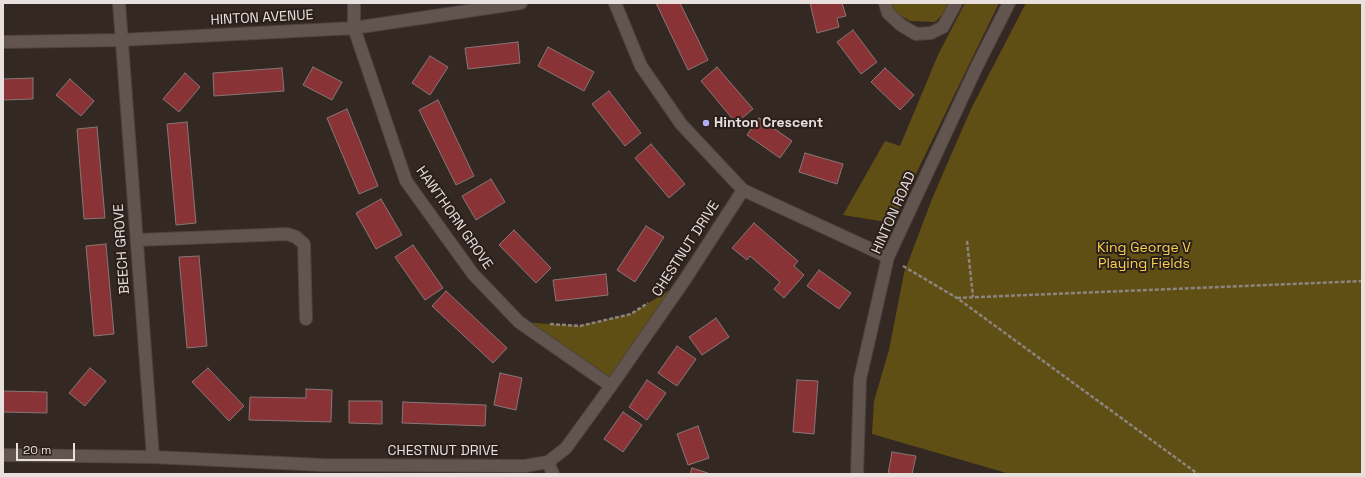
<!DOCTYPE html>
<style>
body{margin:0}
#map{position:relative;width:1365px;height:477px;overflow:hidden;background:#342823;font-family:"Space Grotesk",sans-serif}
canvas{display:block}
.frame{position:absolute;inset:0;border:4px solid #e8e0dd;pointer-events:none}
.scale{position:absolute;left:16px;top:443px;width:59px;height:18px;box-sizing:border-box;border:2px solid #e8e0dd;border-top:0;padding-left:5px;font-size:12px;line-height:14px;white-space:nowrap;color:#e8e0dd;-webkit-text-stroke:3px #2a1f1a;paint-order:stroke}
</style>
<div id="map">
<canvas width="1365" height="477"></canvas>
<div class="frame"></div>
<div class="scale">20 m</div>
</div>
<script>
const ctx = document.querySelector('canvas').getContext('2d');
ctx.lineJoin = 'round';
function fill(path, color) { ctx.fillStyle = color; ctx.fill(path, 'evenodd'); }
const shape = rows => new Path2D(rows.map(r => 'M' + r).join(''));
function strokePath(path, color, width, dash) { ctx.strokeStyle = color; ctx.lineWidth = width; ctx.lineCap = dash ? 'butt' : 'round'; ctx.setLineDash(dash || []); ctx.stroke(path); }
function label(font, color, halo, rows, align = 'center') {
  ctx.font = font + ' "Space Grotesk",sans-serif'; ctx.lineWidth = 4; ctx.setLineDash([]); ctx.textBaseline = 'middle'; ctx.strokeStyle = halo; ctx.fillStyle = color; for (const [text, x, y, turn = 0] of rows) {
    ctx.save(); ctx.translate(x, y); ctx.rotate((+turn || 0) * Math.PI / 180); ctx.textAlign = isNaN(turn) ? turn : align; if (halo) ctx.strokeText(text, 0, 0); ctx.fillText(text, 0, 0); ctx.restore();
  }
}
const green = shape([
 [891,3,951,3,947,10,935,22,910,21,896,13],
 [965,3,999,3,892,223,843,215,885,141,900,146,938,55],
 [1026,3,1362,3,1362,474,1010,474,872,434,874,401,889,350,904,273,932,199,951,155,972,107],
 [684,281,611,386,519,322,580,326,631,314]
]);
const building = shape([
 [656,3,680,3,708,60,688,70,656,3],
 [810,3,842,3,846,16,837,18,839,27,817,33,810,3],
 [853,30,877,62,861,74,837,42,853,30],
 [518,42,520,63,468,69,465,48,518,42],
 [548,47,594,72,584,91,538,66,548,47],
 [430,56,448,67,430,95,412,83,430,56],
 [313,67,342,82,332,100,303,85,313,67],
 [717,67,753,109,736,123,701,81,717,67],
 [282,68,284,91,214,96,213,73,282,68],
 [885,68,914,95,900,110,871,82,885,68],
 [185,73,200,87,179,112,163,99,185,73],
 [33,78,33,99,3,100,3,79,33,78],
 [70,79,94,101,81,116,56,95,70,79],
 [609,91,641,133,625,146,592,104,609,91],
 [438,100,474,176,456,185,419,110,438,100],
 [347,109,378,186,359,194,327,118,347,109],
 [759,118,792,141,780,158,747,135,759,118],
 [187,122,196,223,176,225,167,124,187,122],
 [97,127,105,218,84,219,77,129,97,127],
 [651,144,685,184,669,198,635,158,651,144],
 [805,153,843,164,837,184,799,172,805,153],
 [491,179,505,202,476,220,462,196,491,179],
 [381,199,402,235,376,249,356,213,381,199],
 [754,223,798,261,794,266,804,275,784,298,774,289,780,282,750,256,747,260,732,248,754,223],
 [646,226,664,237,635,282,617,270,646,226],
 [514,230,551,268,536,283,499,245,514,230],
 [106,244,114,334,94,336,86,246,106,244],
 [413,245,443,288,425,300,395,257,413,245],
 [199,256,207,346,187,348,179,257,199,256],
 [819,270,851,293,839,309,807,286,819,270],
 [606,274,608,295,556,301,553,280,606,274],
 [446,291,507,348,493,363,432,306,446,291],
 [716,318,729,337,702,355,689,337,716,318],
 [677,346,696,359,677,386,658,373,677,346],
 [90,368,106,381,85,406,69,393,90,368],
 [208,368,244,406,229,421,192,382,208,368],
 [500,373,522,378,516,410,494,405,500,373],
 [647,380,666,393,647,420,629,407,647,380],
 [797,380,818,381,814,434,793,432,797,380],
 [306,389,332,390,331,422,249,420,250,397,306,398,306,389],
 [3,391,47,392,47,413,3,412,3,391],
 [349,401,382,401,382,424,349,423,349,401],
 [403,402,486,405,485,426,402,423,403,402],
 [623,412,642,425,623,452,604,439,623,412],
 [698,426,709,458,688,465,677,434,698,426],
 [892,452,916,456,912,474,888,474,892,452],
 [692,468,711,474,690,474,692,468]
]);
const path = shape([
 [967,241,973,297],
 [903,266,957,298,1198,474],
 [957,298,1362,281],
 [550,324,580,326,631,314,648,303]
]);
const minor = shape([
 [119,3,153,457],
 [354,3,354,28,406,181,473,274,519,322,611,386],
 [615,3,641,66,681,124,743,190,888,257],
 [885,3,888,13,901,25,916,34,931,33,943,27,956,3],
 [3,42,121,40,354,28,521,3],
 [137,240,287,234,296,237,304,244,306,319],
 [3,455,153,457,322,465,525,466,548,462,566,448,611,386,684,281,743,190],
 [548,462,553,474],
 [857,474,860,379,888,257,977,66,1009,3]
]);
const markers = [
 [706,123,4,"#b1adfa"]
];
const streetNames = [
 ["HINTON AVENUE",262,18,-3],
 ["HINTON ROAD",894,213,-66],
 ["HAWTHORN GROVE",454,218,55],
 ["BEECH GROVE",122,249,-94],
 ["CHESTNUT DRIVE",686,249,-57],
 ["CHESTNUT DRIVE",443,451]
];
const poiNames = [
 ["Hinton Crescent",714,123]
];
const parkNames = [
 ["King George V",1144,248],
 ["Playing Fields",1144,264]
];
fill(green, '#604f14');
fill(building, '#8a3336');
strokePath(building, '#877776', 1);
strokePath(minor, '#4c433e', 14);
strokePath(path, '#8d837f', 2.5, [4, 2]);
strokePath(minor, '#62554f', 12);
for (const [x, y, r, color] of markers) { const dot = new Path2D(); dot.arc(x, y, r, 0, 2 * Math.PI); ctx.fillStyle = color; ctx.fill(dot); strokePath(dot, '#2a1f1a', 1.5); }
label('14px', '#e8e0dd', '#2a1f1a', streetNames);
label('bold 14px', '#e8e0dd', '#2a1f1a', poiNames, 'left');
label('14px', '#f8d150', '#2a1f1a', parkNames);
</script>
